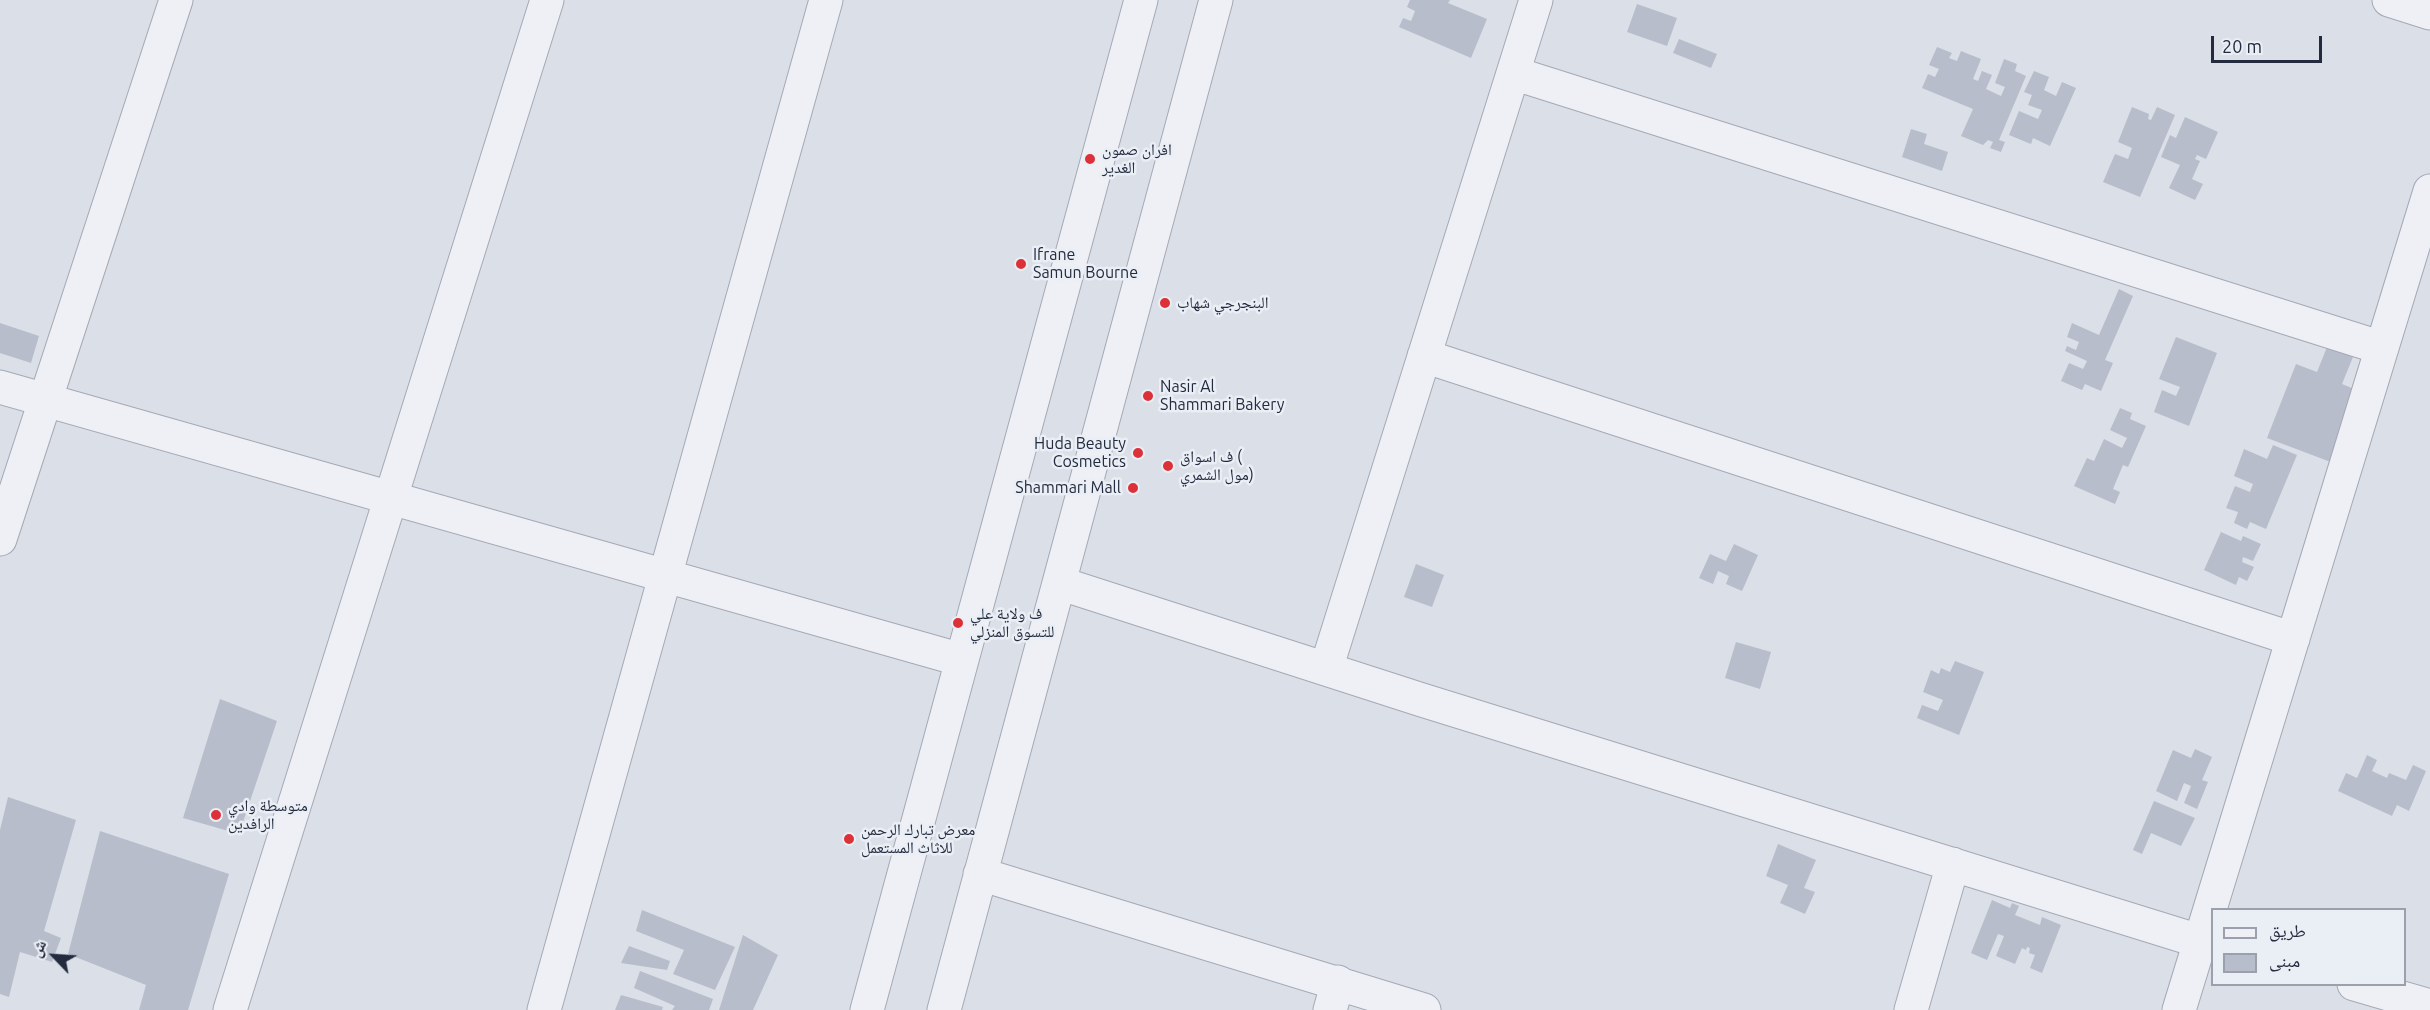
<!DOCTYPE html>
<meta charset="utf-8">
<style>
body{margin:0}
#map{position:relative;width:2430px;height:1010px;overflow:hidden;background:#dbdfe7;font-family:Ubuntu,"Noto Naskh Arabic",sans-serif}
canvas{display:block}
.legend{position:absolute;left:2211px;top:908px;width:195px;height:78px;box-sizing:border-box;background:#eaeef5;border:2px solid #9ba0ac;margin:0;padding:8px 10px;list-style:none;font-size:18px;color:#242b3f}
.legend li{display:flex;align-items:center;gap:12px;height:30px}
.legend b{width:30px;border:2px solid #9ba0ac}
.north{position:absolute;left:24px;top:926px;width:60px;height:60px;-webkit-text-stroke:4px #eaeef5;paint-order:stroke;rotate:295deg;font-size:16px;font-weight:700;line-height:24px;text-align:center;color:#242b3f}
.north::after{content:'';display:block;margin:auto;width:21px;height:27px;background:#242b3f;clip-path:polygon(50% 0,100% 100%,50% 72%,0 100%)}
.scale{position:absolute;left:2211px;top:36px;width:111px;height:27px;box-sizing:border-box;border:3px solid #242b3f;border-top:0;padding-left:8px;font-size:18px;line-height:21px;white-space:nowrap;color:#242b3f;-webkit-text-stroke:4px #eaeef5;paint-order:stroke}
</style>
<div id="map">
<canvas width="2430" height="1010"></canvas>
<ul class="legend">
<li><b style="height:8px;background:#eef0f5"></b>طريق</li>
<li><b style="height:16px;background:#b8bdcb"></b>مبنى</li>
</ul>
<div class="north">ش</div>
<div class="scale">20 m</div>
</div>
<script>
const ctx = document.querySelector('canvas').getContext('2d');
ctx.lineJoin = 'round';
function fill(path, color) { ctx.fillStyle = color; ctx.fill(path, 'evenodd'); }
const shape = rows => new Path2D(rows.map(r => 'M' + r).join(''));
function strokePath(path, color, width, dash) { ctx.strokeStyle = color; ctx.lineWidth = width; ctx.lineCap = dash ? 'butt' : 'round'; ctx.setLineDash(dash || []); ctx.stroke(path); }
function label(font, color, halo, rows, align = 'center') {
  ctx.font = font + ' Ubuntu,"Noto Naskh Arabic",sans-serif'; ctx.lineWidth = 5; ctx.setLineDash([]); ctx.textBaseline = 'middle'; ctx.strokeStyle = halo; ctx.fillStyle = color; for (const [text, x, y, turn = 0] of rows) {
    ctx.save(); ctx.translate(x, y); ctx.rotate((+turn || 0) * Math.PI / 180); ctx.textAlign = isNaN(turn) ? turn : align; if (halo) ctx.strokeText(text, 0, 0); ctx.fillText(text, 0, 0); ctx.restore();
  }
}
const building = shape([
 [1410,0,1450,0,1448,3,1487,19,1471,58,1399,27,1403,18,1411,21,1415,11,1407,7],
 [1637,4,1677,18,1667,46,1627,32],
 [1679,39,1717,54,1711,68,1673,53],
 [1937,47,1952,53,1949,58,1957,61,1961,51,1981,59,1973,79,1978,81,1982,71,1992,75,1986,89,2001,96,2005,87,1995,83,2004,59,2017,64,2015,71,2026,76,1999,140,2005,142,2001,152,1990,148,1993,142,1988,140,1983,145,1961,136,1973,109,1922,88,1928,74,1935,77,1939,69,1929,65],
 [2034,71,2049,77,2044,90,2056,96,2062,82,2076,88,2050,146,2033,138,2031,144,2009,135,2019,111,2038,119,2042,110,2028,105,2032,95,2024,92],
 [2132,107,2149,114,2148,119,2151,120,2157,107,2175,115,2140,197,2103,182,2115,154,2128,159,2132,148,2118,142],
 [2185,117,2218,132,2206,159,2197,155,2195,159,2200,161,2192,179,2203,184,2195,200,2169,188,2180,165,2161,157,2170,135,2176,138],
 [1911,129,1927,134,1924,144,1948,152,1942,171,1902,157],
 [2119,289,2133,296,2105,360,2113,363,2101,391,2085,384,2082,390,2061,381,2069,363,2083,369,2087,361,2065,351,2067,346,2076,350,2079,342,2067,337,2072,323,2099,335],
 [0,323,39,336,31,363,0,353],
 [2176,337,2217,353,2189,426,2154,412,2162,390,2176,396,2180,387,2159,379],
 [2327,347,2353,357,2342,384,2364,393,2336,464,2267,438,2296,364,2317,372],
 [2120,408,2132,413,2130,419,2146,426,2128,467,2123,465,2113,489,2120,492,2115,504,2074,486,2087,458,2094,461,2104,439,2122,448,2127,438,2110,430],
 [2273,445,2297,455,2266,529,2250,522,2247,529,2234,523,2238,512,2226,508,2235,486,2250,492,2253,484,2234,476,2244,449,2267,459],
 [2221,532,2241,541,2243,536,2261,544,2253,561,2243,557,2242,562,2254,567,2247,581,2239,577,2236,585,2204,570],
 [1734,544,1758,555,1742,591,1726,584,1729,576,1718,571,1713,584,1699,578,1710,554,1726,561],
 [1416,564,1444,575,1432,607,1404,597],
 [1736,642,1771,652,1760,689,1725,678],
 [1955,661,1984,672,1959,735,1917,718,1922,705,1938,711,1943,700,1923,692,1931,670,1939,674,1941,668,1950,672],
 [220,699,277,721,239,834,183,818],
 [2195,749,2212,757,2202,780,2208,782,2197,809,2184,803,2191,786,2184,783,2177,801,2156,791,2173,750,2191,758],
 [2367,755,2377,760,2372,771,2387,778,2389,773,2406,780,2413,765,2426,771,2409,811,2397,805,2392,816,2338,791,2346,773,2357,778],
 [8,797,76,820,44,931,61,938,52,962,20,952,9,997,0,994,0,830],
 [2154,801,2195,818,2181,846,2151,833,2142,854,2133,850],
 [100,831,229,874,188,1010,139,1010,146,985,68,954],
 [1778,844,1816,860,1804,888,1815,892,1805,914,1780,903,1788,885,1766,876],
 [1992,900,2010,908,2012,903,2019,906,2015,915,2040,925,2042,917,2061,925,2042,973,2030,968,2035,955,2029,953,2030,948,2027,947,2026,950,2022,948,2015,964,1996,956,2004,936,1998,934,1987,960,1971,953],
 [642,910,735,947,715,990,673,974,684,950,636,931],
 [743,935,778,955,753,1010,719,1010],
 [629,946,670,961,667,970,621,963],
 [640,971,713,999,709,1010,672,1010,675,1006,634,988],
 [621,995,663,1007,662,1010,615,1010]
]);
const minor = shape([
 [2389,0,2430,13],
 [1513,73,2382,348],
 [1424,356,2293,639],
 [0,387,962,660],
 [0,539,176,0],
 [1059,583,1422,700,2212,945],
 [1326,669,1536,0],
 [980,874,1424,1010],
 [2354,984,2430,1006],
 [230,1010,547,0],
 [544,1010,826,0],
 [867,1010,1141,0],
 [944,1010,1216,0],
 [1330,1010,1338,982],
 [1911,1010,1953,864],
 [2179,1010,2430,191]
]);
const markers = [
 [1090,159,6,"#dc3139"],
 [1021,264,6,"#dc3139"],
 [1165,303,6,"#dc3139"],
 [1148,396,6,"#dc3139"],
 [1138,453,6,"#dc3139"],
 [1168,466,6,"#dc3139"],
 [1133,488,6,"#dc3139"],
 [958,623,6,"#dc3139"],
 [216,815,6,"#dc3139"],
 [849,839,6,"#dc3139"]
];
const poiNames = [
 ["افران صمون",1102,150],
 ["الغدير",1102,168],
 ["Ifrane",1033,255],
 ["Samun Bourne",1033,273],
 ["البنجرجي شهاب",1177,303],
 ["Nasir Al",1160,387],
 ["Shammari Bakery",1160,405],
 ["Huda Beauty",1126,444,"right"],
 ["Cosmetics",1126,462,"right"],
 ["ف اسواق (",1180,457],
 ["مول الشمري)",1180,475],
 ["Shammari Mall",1121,488,"right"],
 ["ف ولاية علي",970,614],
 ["للتسوق المنزلي",970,632],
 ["متوسطة وادي",228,806],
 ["الرافدين",228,824],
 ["معرض تبارك الرحمن",861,830],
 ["للاثاث المستعمل",861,848]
];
fill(building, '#b8bdcb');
strokePath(minor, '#a4a9b5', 35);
strokePath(minor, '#eef0f5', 33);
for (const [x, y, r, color] of markers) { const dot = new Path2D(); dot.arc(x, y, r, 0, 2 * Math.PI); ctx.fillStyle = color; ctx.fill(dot); strokePath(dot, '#eaeef5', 2); }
label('16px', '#242b3f', '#eaeef5', poiNames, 'left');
</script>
